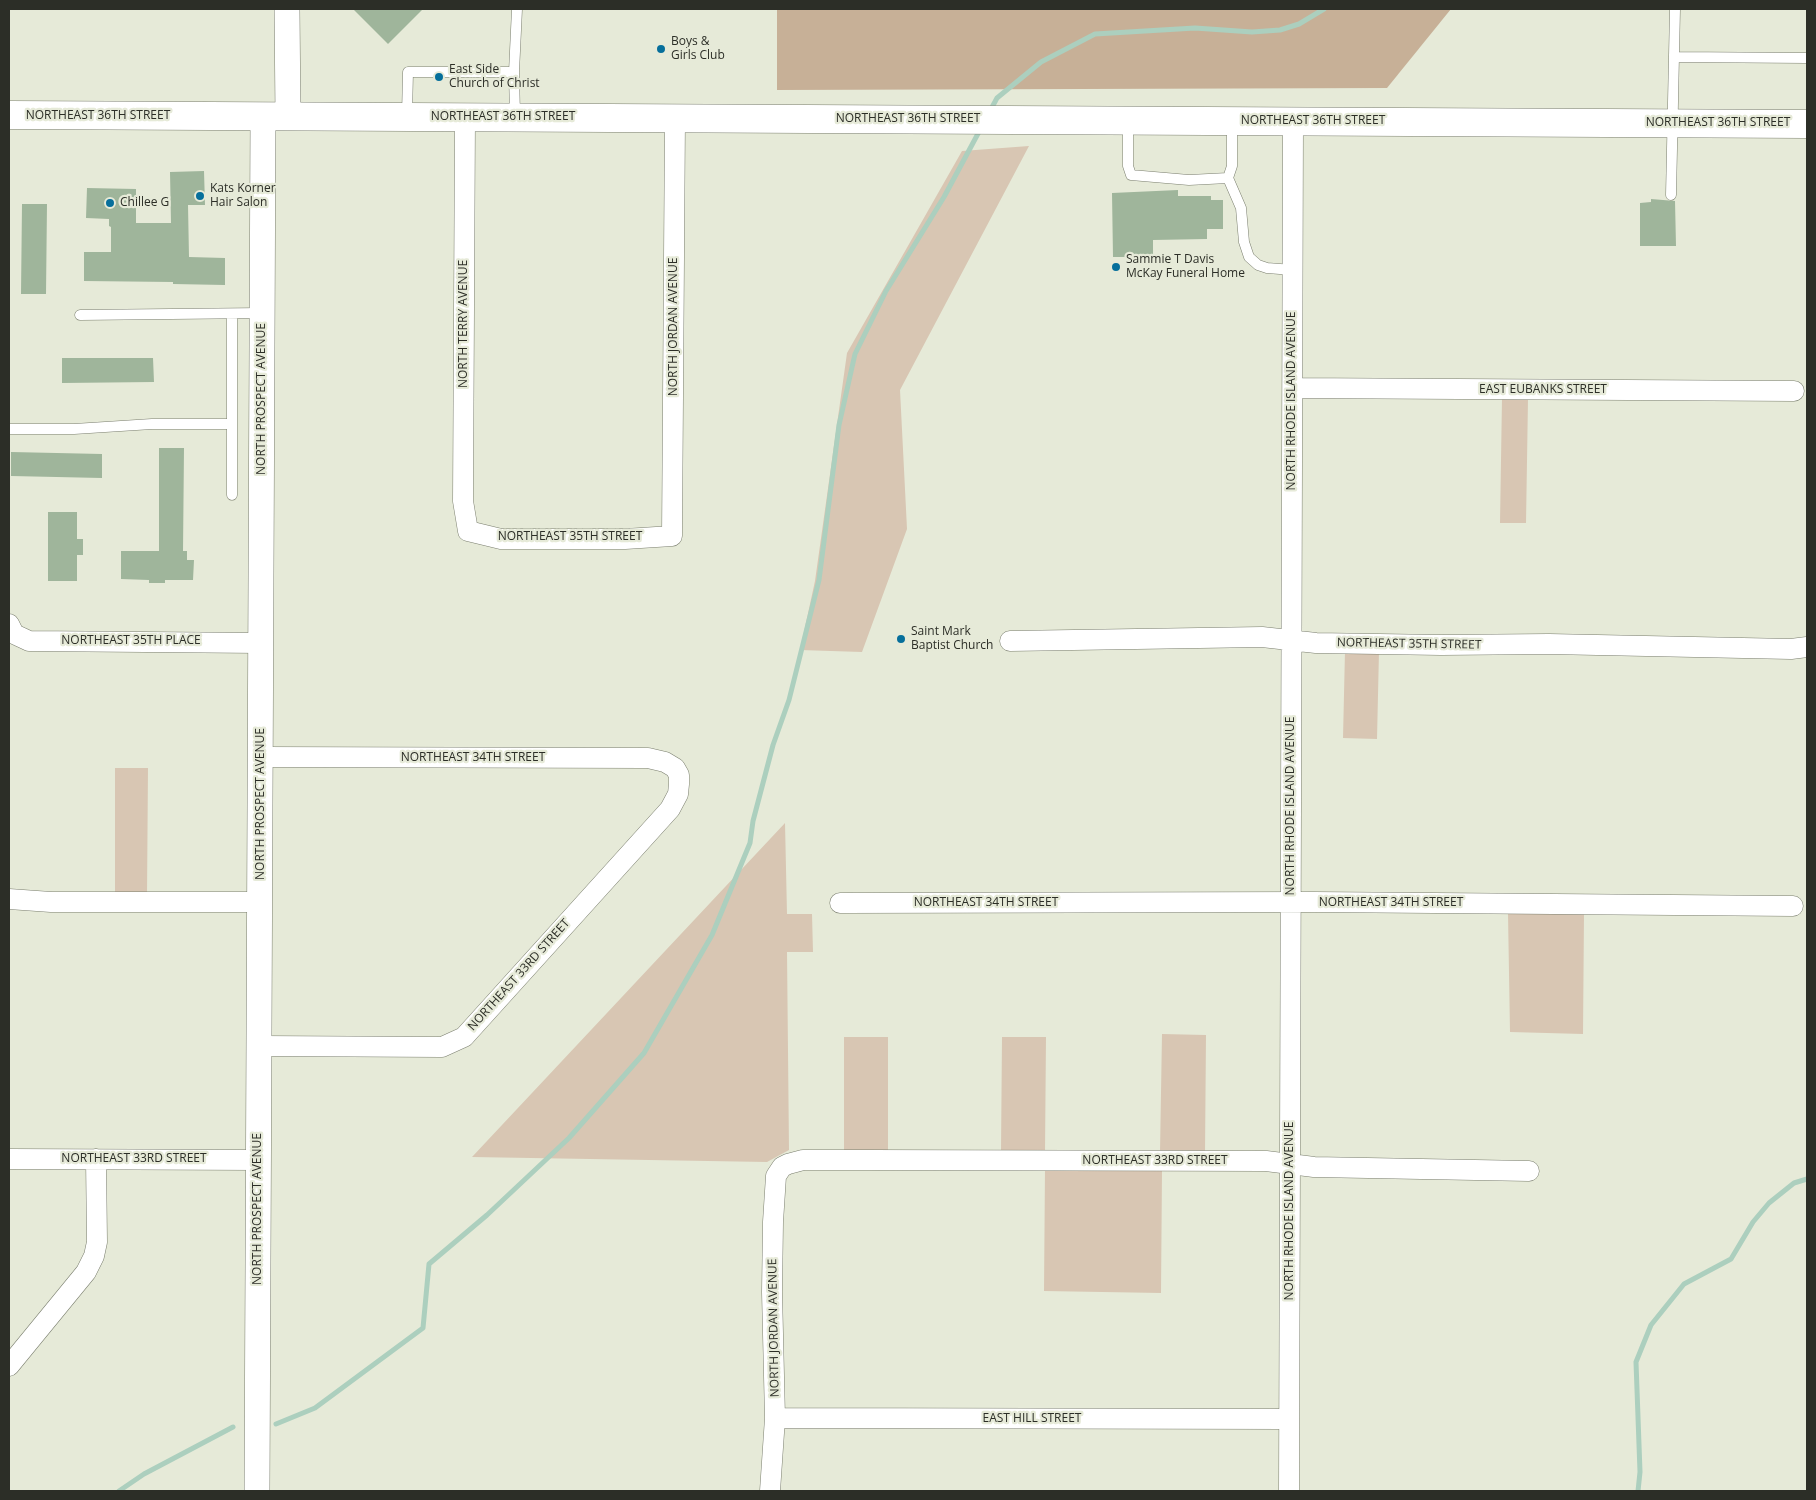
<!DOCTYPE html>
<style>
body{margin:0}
#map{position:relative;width:1816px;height:1500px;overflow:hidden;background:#e6ead8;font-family:"Open Sans",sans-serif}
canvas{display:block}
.frame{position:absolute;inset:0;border:10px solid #2c2e27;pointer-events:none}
</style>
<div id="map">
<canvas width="1816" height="1500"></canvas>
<div class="frame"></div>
</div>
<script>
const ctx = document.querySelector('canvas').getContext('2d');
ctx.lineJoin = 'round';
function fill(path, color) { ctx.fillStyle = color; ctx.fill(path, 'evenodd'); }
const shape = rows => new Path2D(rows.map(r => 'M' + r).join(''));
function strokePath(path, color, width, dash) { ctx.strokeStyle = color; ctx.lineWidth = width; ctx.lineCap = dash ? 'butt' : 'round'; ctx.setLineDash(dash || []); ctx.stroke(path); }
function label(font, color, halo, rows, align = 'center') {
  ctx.font = font + ' "Open Sans",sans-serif'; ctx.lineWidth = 4.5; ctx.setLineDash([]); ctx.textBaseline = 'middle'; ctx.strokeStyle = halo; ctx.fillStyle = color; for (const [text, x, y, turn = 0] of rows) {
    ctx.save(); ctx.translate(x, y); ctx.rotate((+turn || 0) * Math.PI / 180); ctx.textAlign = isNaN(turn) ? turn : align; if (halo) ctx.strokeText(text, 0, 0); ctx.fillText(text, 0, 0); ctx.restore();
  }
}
const green = shape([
 [1029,146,900,390,907,529,862,652,800,650,815,581,847,353,962,151],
 [1502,398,1528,399,1526,523,1500,523],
 [1345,651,1379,651,1377,739,1343,738],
 [115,768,148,768,147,895,115,895],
 [785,823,787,914,812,914,813,952,787,952,789,1150,767,1162,472,1157],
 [1508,913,1584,914,1583,1034,1510,1032],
 [1162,1034,1206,1035,1205,1153,1160,1152],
 [844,1037,888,1037,888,1155,844,1155],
 [1002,1037,1046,1037,1045,1151,1001,1151],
 [1045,1169,1162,1171,1161,1293,1044,1291]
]);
const forest = shape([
 [777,9,1451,9,1387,88,777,90]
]);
const stream = shape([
 [990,111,997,98,1041,62,1095,34,1195,28,1252,32,1280,30,1299,24,1324,9],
 [276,1424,315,1408,423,1328,429,1264,487,1215,569,1138,644,1053,712,935,750,843,753,821,773,745,789,700,819,580,839,425,855,354,886,291,944,197,981,128],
 [119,1491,144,1474,233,1427],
 [1638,1491,1640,1472,1636,1362,1651,1325,1684,1284,1731,1259,1753,1222,1769,1203,1794,1183,1807,1179]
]);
const building = shape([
 [353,9,423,9,388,44],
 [204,171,205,205,188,205,189,257,225,258,225,285,173,284,173,282,84,281,84,252,111,252,111,227,109,226,109,219,86,218,87,188,136,189,136,223,171,223,170,172],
 [1178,190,1178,196,1211,196,1211,200,1223,200,1223,229,1207,229,1207,239,1153,240,1153,257,1113,257,1112,193],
 [1651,199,1675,201,1676,246,1640,246,1640,203,1651,202],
 [22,204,47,204,46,294,21,294],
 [62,358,153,358,154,382,62,383],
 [159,448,184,448,183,551,187,551,187,560,194,560,193,580,165,580,165,583,149,583,149,580,121,579,121,551,159,551],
 [11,452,102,454,102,478,11,476],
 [48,512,77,512,77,539,83,539,83,555,77,555,77,581,48,581]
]);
const service = shape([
 [1675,57,1807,58],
 [514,72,517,9],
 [407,115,408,72,514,72,515,116],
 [1128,121,1128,166,1131,175,1189,180,1228,178,1232,166,1232,123],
 [1228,178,1241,208,1244,242,1249,257,1258,265,1267,268,1293,270],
 [1671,195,1675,9],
 [232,314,232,495],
 [80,315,262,313],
 [9,429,74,429,152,424,232,424]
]);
const minor = shape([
 [465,117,463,501,468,531,501,539,625,539,672,536,675,118],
 [1293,388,1794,391],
 [9,624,14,634,29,641,261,643],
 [1010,641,1262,637,1316,643,1441,645,1549,644,1791,649,1807,647],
 [9,899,51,902,260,902],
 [840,903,1314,902,1793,906],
 [260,1046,442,1047,464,1037,670,809,678,794,679,784,679,775,675,768,665,762,648,758,261,757],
 [9,1159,259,1160],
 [9,1366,86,1272,94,1256,97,1242,96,1159],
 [775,1418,1289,1419],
 [770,1491,775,1418,772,1292,773,1222,776,1176,782,1167,788,1164,803,1160,869,1160,1266,1161,1314,1167,1529,1171],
 [1289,1491,1293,121]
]);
const tertiary = shape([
 [287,9,288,117],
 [257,1491,263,117]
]);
const secondary = shape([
 [9,115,1807,124]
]);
const markers = [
 [661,49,5,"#066f9b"],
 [439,77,5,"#066f9b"],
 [200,196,5,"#066f9b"],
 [110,203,5,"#066f9b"],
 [1116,267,5,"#066f9b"],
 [901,639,5,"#066f9b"]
];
const poiNames = [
 ["Boys &",671,42],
 ["Girls Club",671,56],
 ["East Side",449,70],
 ["Church of Christ",449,84],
 ["Kats Korner",210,189],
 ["Hair Salon",210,203],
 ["Chillee G",120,203],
 ["Sammie T Davis",1126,260],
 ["McKay Funeral Home",1126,274],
 ["Saint Mark",911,632],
 ["Baptist Church",911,646]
];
const streetNames = [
 ["NORTHEAST 36TH STREET",98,116],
 ["NORTHEAST 36TH STREET",503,117],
 ["NORTHEAST 36TH STREET",908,119],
 ["NORTHEAST 36TH STREET",1313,121],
 ["NORTHEAST 36TH STREET",1718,123],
 ["NORTH TERRY AVENUE",464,324,-90],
 ["NORTH JORDAN AVENUE",674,327,-90],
 ["EAST EUBANKS STREET",1543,390],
 ["NORTH PROSPECT AVENUE",262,399,-90],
 ["NORTH RHODE ISLAND AVENUE",1292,401,-90],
 ["NORTHEAST 35TH STREET",570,537],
 ["NORTHEAST 35TH PLACE",131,641],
 ["NORTHEAST 35TH STREET",1409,644,1],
 ["NORTHEAST 34TH STREET",473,758],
 ["NORTH PROSPECT AVENUE",261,804,-90],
 ["NORTH RHODE ISLAND AVENUE",1291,806,-90],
 ["NORTHEAST 34TH STREET",986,903],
 ["NORTHEAST 34TH STREET",1391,903],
 ["NORTHEAST 33RD STREET",519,975,-48],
 ["NORTHEAST 33RD STREET",134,1159],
 ["NORTHEAST 33RD STREET",1155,1161],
 ["NORTH PROSPECT AVENUE",258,1209,-90],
 ["NORTH RHODE ISLAND AVENUE",1290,1211,-90],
 ["NORTH JORDAN AVENUE",774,1328,-91],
 ["EAST HILL STREET",1032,1419]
];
fill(green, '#d8c6b3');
fill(forest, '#c7b097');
strokePath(stream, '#accfbe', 5);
fill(building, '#9fb59b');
strokePath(service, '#7a7e6e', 11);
strokePath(minor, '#7a7e6e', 21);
strokePath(tertiary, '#7a7e6e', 26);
strokePath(secondary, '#7a7e6e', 29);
strokePath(service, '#fff', 10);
strokePath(minor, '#fff', 20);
strokePath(tertiary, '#fff', 25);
strokePath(secondary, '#fff', 28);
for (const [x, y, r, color] of markers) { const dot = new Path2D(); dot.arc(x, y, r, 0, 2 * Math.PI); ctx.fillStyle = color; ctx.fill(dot); strokePath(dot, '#e6ead8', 2); }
label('12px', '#2c2e27', '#e6ead8', poiNames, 'left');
label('12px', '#2c2e27', '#e6ead8', streetNames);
</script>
